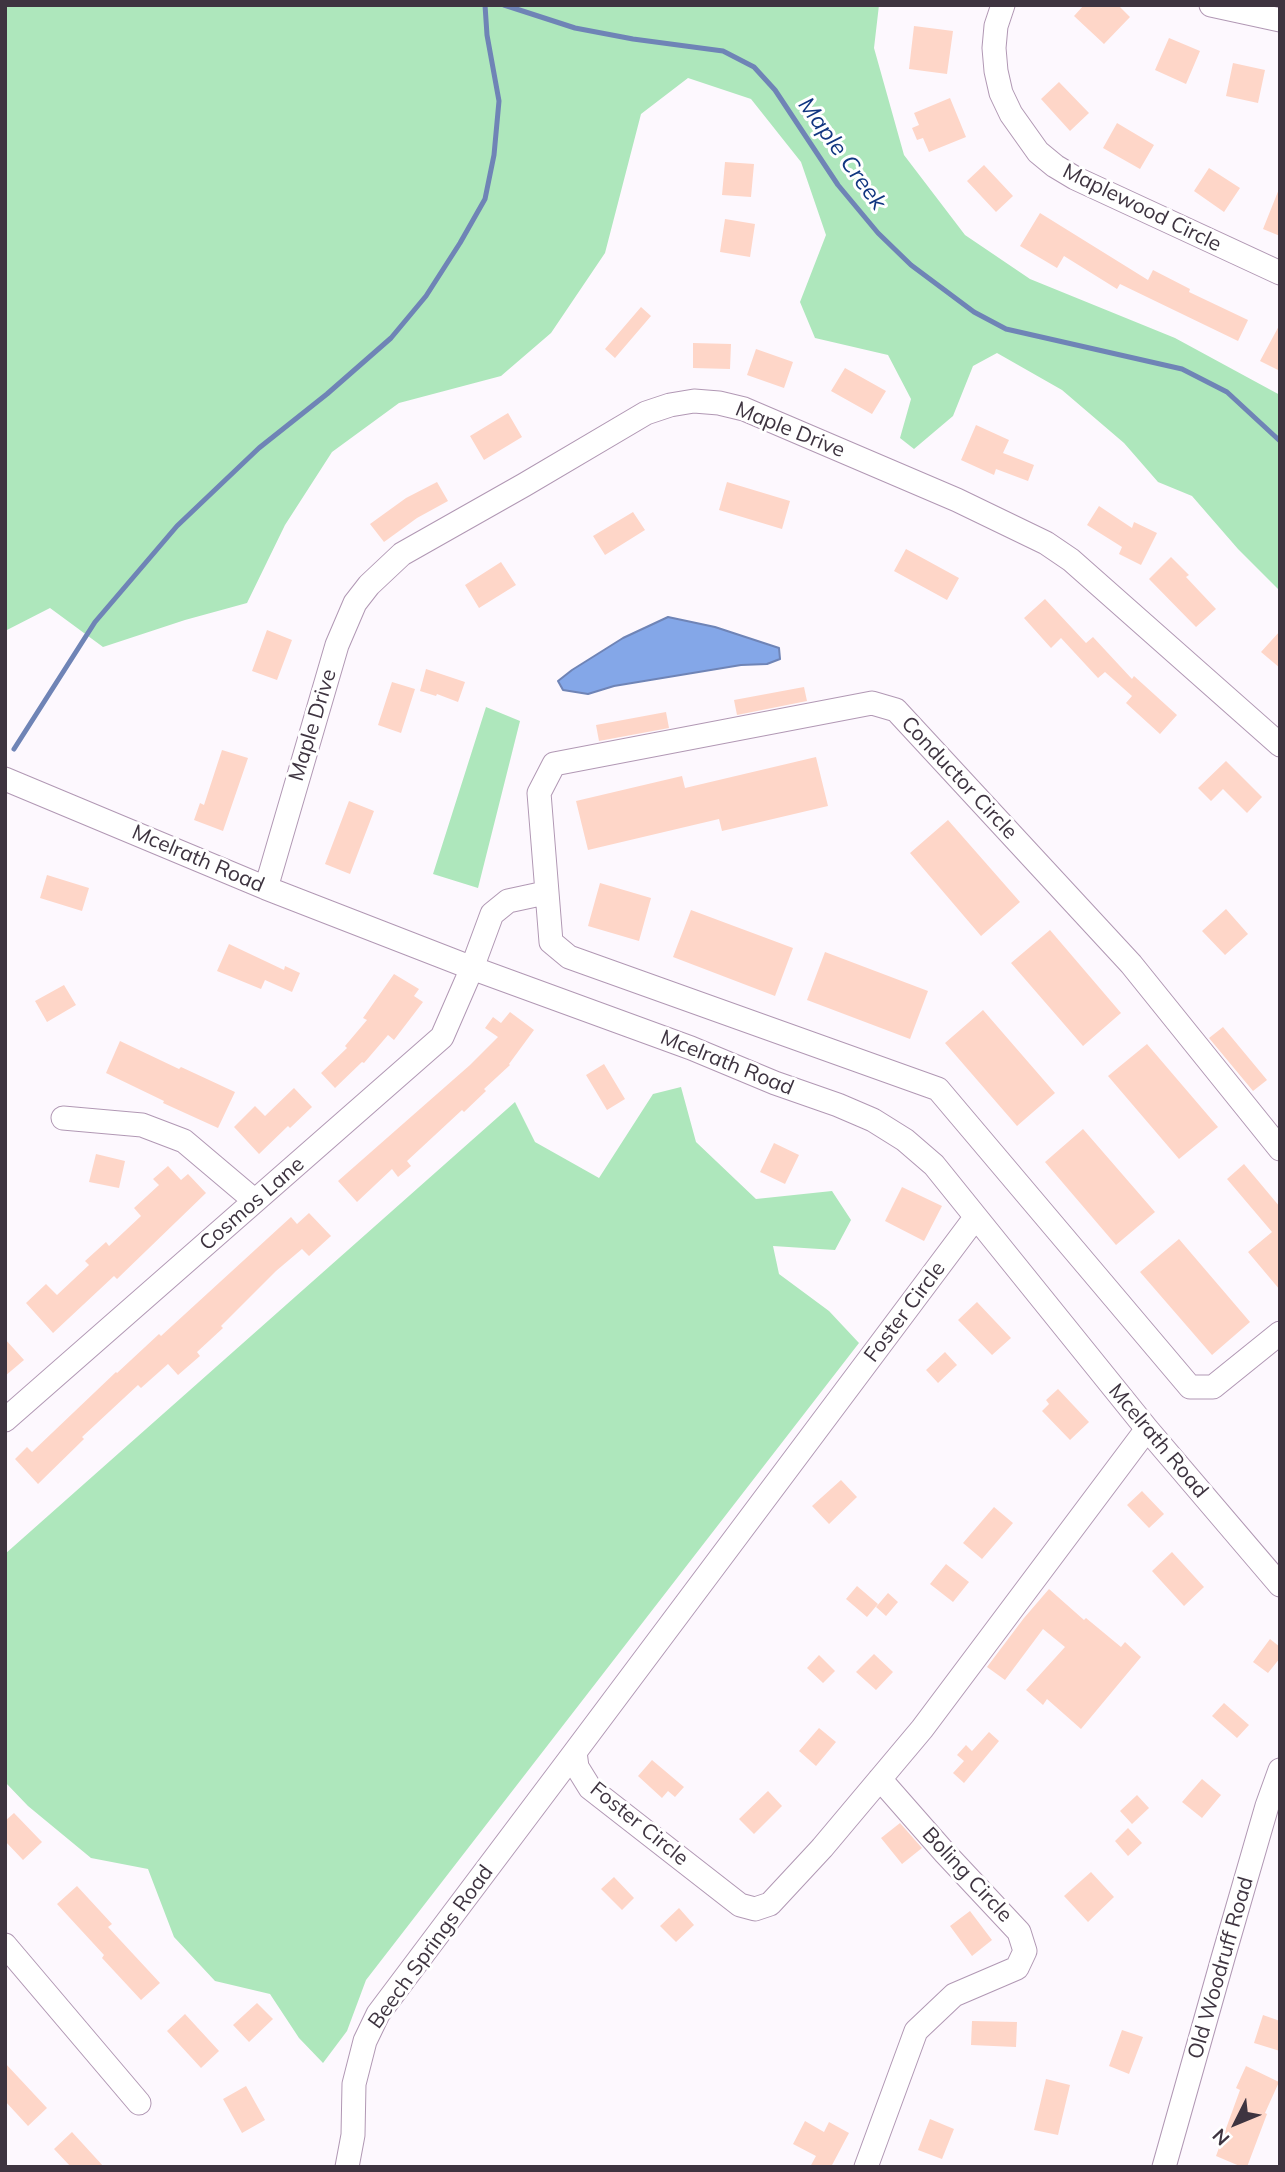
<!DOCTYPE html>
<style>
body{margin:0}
#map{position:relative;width:1285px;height:2172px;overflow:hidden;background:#fdf8fe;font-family:Mulish,sans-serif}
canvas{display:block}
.frame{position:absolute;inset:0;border:7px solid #3e3440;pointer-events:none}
.north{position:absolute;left:1201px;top:2088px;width:70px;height:70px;-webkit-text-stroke:5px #fff;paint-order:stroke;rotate:227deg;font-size:19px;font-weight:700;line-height:28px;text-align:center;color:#3e3440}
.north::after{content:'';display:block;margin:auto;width:24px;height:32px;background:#3e3440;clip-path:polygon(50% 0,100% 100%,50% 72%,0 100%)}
</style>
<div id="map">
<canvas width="1285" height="2172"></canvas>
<div class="frame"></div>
<div class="north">N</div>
</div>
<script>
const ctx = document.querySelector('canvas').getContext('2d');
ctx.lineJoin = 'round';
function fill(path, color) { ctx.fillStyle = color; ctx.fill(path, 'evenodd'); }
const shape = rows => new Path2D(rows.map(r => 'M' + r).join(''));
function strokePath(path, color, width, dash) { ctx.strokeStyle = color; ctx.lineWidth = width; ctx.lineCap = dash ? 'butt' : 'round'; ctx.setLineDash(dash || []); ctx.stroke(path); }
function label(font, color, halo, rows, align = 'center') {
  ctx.font = font + ' Mulish,sans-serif'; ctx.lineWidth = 6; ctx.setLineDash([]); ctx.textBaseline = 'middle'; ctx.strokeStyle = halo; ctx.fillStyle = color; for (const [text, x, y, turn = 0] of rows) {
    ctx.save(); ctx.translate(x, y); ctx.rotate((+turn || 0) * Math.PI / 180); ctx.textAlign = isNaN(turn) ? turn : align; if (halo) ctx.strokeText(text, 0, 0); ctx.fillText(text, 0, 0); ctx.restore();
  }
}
const green = shape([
 [5,5,879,5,874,48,904,155,965,235,1030,279,1175,338,1280,395,1280,591,1238,549,1192,496,1158,482,1124,443,1062,390,997,353,973,366,953,416,914,449,900,438,911,399,888,355,815,338,800,302,826,235,801,162,751,99,688,78,641,114,605,253,551,333,501,376,399,403,332,452,285,525,247,603,185,620,103,647,50,608,5,631],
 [486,707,520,721,478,888,433,874],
 [681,1087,696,1142,756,1199,832,1191,851,1220,835,1250,773,1246,779,1274,829,1311,859,1343,366,1980,347,2031,323,2063,299,2038,270,1994,215,1981,174,1937,148,1869,91,1858,28,1806,5,1782,5,1554,515,1102,535,1142,599,1178,653,1094]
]);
const water = shape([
 [668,617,715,627,779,648,780,659,767,664,741,665,614,686,588,694,563,690,558,681,572,670,623,638,668,617]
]);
const stream = shape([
 [504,5,575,28,633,39,723,51,754,67,775,90,838,185,878,233,911,265,974,312,1006,329,1182,369,1227,392,1280,441],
 [14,749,95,622,177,526,259,448,327,394,391,338,426,296,460,243,485,199,494,155,499,101,487,35,485,5]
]);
const building = shape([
 [1084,5,1118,5,1130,17,1104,44,1074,16],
 [914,26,953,31,947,74,909,69],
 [1169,38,1200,51,1186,84,1155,70],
 [1233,63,1265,70,1258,103,1226,96],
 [1059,82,1089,113,1070,131,1041,99],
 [950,98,966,137,929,152,923,138,917,140,912,128,919,125,914,113],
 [1117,123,1154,145,1140,169,1103,148],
 [725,162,754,164,751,197,722,195],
 [984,165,1013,196,996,212,967,181],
 [1209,168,1240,188,1224,212,1194,191],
 [1279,189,1280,189,1280,236,1263,229],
 [1040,213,1148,280,1153,270,1190,289,1189,292,1248,320,1238,341,1120,284,1117,289,1064,256,1057,268,1020,246],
 [725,219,755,224,750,257,720,252],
 [641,307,651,316,615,358,605,349],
 [1280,324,1280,371,1260,361],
 [693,343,731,344,730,369,693,368],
 [756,349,793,362,784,388,747,375],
 [845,368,886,391,872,414,831,391],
 [508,413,522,437,484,460,470,436],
 [976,425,1009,440,1003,453,1034,465,1028,481,996,469,994,475,961,460],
 [437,482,448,501,417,518,384,542,370,524,406,498],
 [727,482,790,501,782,529,719,510],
 [1099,506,1132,528,1134,522,1157,533,1141,565,1119,554,1122,547,1087,525],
 [633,512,645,530,605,555,593,536],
 [906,549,959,578,947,600,894,571],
 [1171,557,1189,575,1186,577,1216,609,1196,627,1149,579],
 [501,562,516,585,479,608,465,585],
 [1045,599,1086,643,1093,637,1132,679,1134,676,1177,715,1160,734,1126,703,1132,696,1105,672,1098,678,1061,638,1051,648,1024,618],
 [267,630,292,640,277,680,252,671],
 [1280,631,1280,668,1261,652],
 [426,669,465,682,458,702,437,694,436,696,420,691],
 [392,682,415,689,401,733,378,725],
 [804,687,807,701,737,715,734,700],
 [666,712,669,728,599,741,596,725],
 [222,750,248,758,223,831,194,820,200,803,204,805],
 [816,757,828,806,722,831,719,819,588,850,576,801,682,776,685,788],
 [1226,761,1262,797,1247,813,1223,789,1211,801,1198,788],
 [349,801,374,811,350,874,325,864],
 [948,820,1020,902,981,936,910,853],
 [47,875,89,888,82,911,40,898],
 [600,883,651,898,639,941,588,926],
 [1226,909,1248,934,1225,955,1202,931],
 [691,910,793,948,775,996,673,957],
 [1050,930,1121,1013,1083,1046,1011,963],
 [229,944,284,970,285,966,300,973,292,992,265,980,261,989,217,971],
 [825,952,928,991,910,1039,807,1000],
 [394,974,419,989,414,996,423,1002,394,1040,388,1035,364,1063,362,1062,335,1088,321,1073,347,1048,345,1046,367,1020,363,1018],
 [64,985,76,1005,47,1022,35,1001],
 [983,1010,1055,1093,1017,1126,945,1043],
 [510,1012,534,1030,509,1064,510,1065,484,1089,486,1091,464,1112,462,1110,407,1161,411,1166,398,1177,392,1169,357,1202,338,1181,470,1065,498,1037,485,1028,493,1017,501,1023],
 [1223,1027,1267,1080,1253,1091,1209,1038],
 [120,1041,179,1069,181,1067,235,1092,218,1128,163,1103,164,1101,106,1073],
 [1147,1044,1218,1127,1179,1159,1108,1076],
 [604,1064,625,1099,607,1110,586,1075],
 [294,1088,312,1107,290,1128,288,1126,259,1154,234,1127,255,1106,265,1116],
 [1083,1129,1155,1212,1116,1245,1045,1162],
 [774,1143,799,1155,785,1184,760,1172],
 [96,1154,125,1161,119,1188,89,1182],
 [1244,1164,1280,1207,1280,1290,1248,1252,1272,1232,1227,1179],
 [168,1166,181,1180,188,1174,206,1193,117,1279,114,1276,53,1333,26,1303,46,1284,57,1295,89,1265,85,1261,106,1242,109,1246,141,1216,134,1208,159,1185,153,1179],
 [902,1187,942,1206,924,1241,885,1221],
 [309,1213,331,1236,309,1256,302,1249,276,1271,221,1326,223,1328,197,1352,200,1356,178,1375,168,1364,141,1388,138,1385,82,1437,84,1439,38,1484,15,1459,27,1447,32,1452,116,1372,117,1373,159,1334,161,1336,291,1217,297,1224],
 [1179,1239,1250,1322,1212,1355,1140,1272],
 [977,1302,1011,1338,992,1355,958,1320],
 [5,1339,24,1360,5,1376],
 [945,1352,957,1365,938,1383,926,1370],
 [1058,1389,1089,1422,1070,1440,1042,1411,1049,1404,1046,1400],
 [841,1480,857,1497,829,1524,812,1506],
 [1142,1491,1164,1514,1149,1528,1127,1505],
 [994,1507,1013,1523,982,1559,963,1543],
 [1172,1552,1204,1587,1184,1606,1152,1571],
 [946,1564,969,1582,953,1602,930,1584],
 [857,1586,878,1604,867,1617,846,1599],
 [1049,1589,1084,1620,1086,1618,1121,1647,1125,1642,1141,1657,1081,1729,1047,1699,1043,1705,1026,1690,1065,1647,1043,1629,1005,1680,987,1667,1024,1618],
 [888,1593,898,1602,886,1616,876,1607],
 [1270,1639,1280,1647,1280,1658,1268,1673,1253,1662],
 [874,1654,893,1672,876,1690,856,1672],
 [819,1655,835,1671,823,1683,807,1668],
 [1224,1703,1249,1725,1237,1738,1212,1716],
 [819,1728,836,1742,816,1766,799,1751],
 [989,1732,999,1741,964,1783,953,1773,964,1761,957,1755,966,1745,972,1751],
 [652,1760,684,1787,675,1797,668,1791,662,1798,638,1776],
 [1202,1779,1221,1795,1202,1818,1182,1802],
 [768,1791,782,1806,754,1834,739,1819],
 [1137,1795,1149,1808,1132,1824,1120,1811],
 [14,1813,42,1842,23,1860,5,1841,5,1821],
 [900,1823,922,1848,902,1864,881,1838],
 [1128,1828,1142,1843,1128,1856,1115,1841],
 [1091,1872,1114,1897,1088,1922,1064,1896],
 [614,1877,634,1898,622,1910,601,1889],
 [77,1886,112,1924,108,1927,160,1983,141,2000,102,1958,104,1955,57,1904],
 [679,1908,694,1925,676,1942,660,1926],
 [970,1911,992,1940,972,1956,950,1926],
 [257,2003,273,2019,249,2042,233,2025],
 [185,2014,219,2051,201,2068,167,2031],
 [1263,2015,1280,2021,1280,2051,1254,2043],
 [972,2021,1017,2022,1016,2047,971,2045],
 [1122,2030,1143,2037,1129,2074,1109,2066],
 [5,2063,47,2108,28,2126,5,2101],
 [1246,2066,1279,2082,1265,2113,1267,2114,1247,2167,1242,2167,1216,2156,1240,2090,1236,2088],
 [1046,2079,1070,2085,1058,2135,1034,2130],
 [246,2086,265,2120,242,2133,223,2099],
 [930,2119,954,2129,942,2159,918,2150],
 [805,2121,824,2132,829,2122,849,2133,831,2167,810,2167,816,2156,793,2144],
 [72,2132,104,2167,71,2167,54,2149]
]);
const minor = shape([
 [1003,5,996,26,994,48,996,71,1001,93,1011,114,1038,152,1055,166,1075,178,1280,273],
 [1211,5,1280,20],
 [5,779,266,888,472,968,691,1048,775,1083,838,1105,873,1120,905,1140,934,1165,1147,1429,1280,1585],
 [266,888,337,645,355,603,369,585,402,554,524,485,646,413,670,405,694,401,719,403,744,409,957,500,1046,543,1071,560,1280,745],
 [63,1118,142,1125,184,1141,255,1201],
 [1280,1149,1131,964,896,710,872,703,554,764,539,793,551,942,569,957,938,1089,1190,1387,1213,1387,1280,1333],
 [975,1218,575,1752,577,1767,590,1788,740,1905,755,1909,770,1904,822,1848,922,1729,1147,1429],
 [5,1420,442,1037,472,968,492,914,508,901,545,893],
 [5,1945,139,2103],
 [347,2167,353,2135,354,2084,365,2041,378,2014,575,1752],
 [866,2167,916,2031,954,1995,1017,1968,1025,1951,1019,1932,945,1853,880,1779],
 [1164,2167,1223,1958,1267,1806,1280,1770]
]);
const streetNames = [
 ["Maplewood Circle",1142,208,26],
 ["Maple Drive",790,430,22],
 ["Maple Drive",313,725,-73],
 ["Conductor Circle",959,778,47],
 ["Mcelrath Road",198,859,23],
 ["Mcelrath Road",727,1063,22],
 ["Cosmos Lane",252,1204,-41],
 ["Foster Circle",905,1312,-53],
 ["Mcelrath Road",1158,1441,50],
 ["Foster Circle",639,1824,39],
 ["Boling Circle",967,1875,47],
 ["Beech Springs Road",431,1947,-54],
 ["Old Woodruff Road",1221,1968,-74]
];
const waterNames = [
 ["Maple Creek",842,154,54]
];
fill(green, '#aee7bc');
fill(water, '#84a7e8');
strokePath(water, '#6f84b6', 2);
strokePath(stream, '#6f84b6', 5);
fill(building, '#fed6c8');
strokePath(minor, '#b198b4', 25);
strokePath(minor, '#fff', 23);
label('21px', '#3e3440', '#fff', streetNames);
label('italic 23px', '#113680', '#fff', waterNames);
</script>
